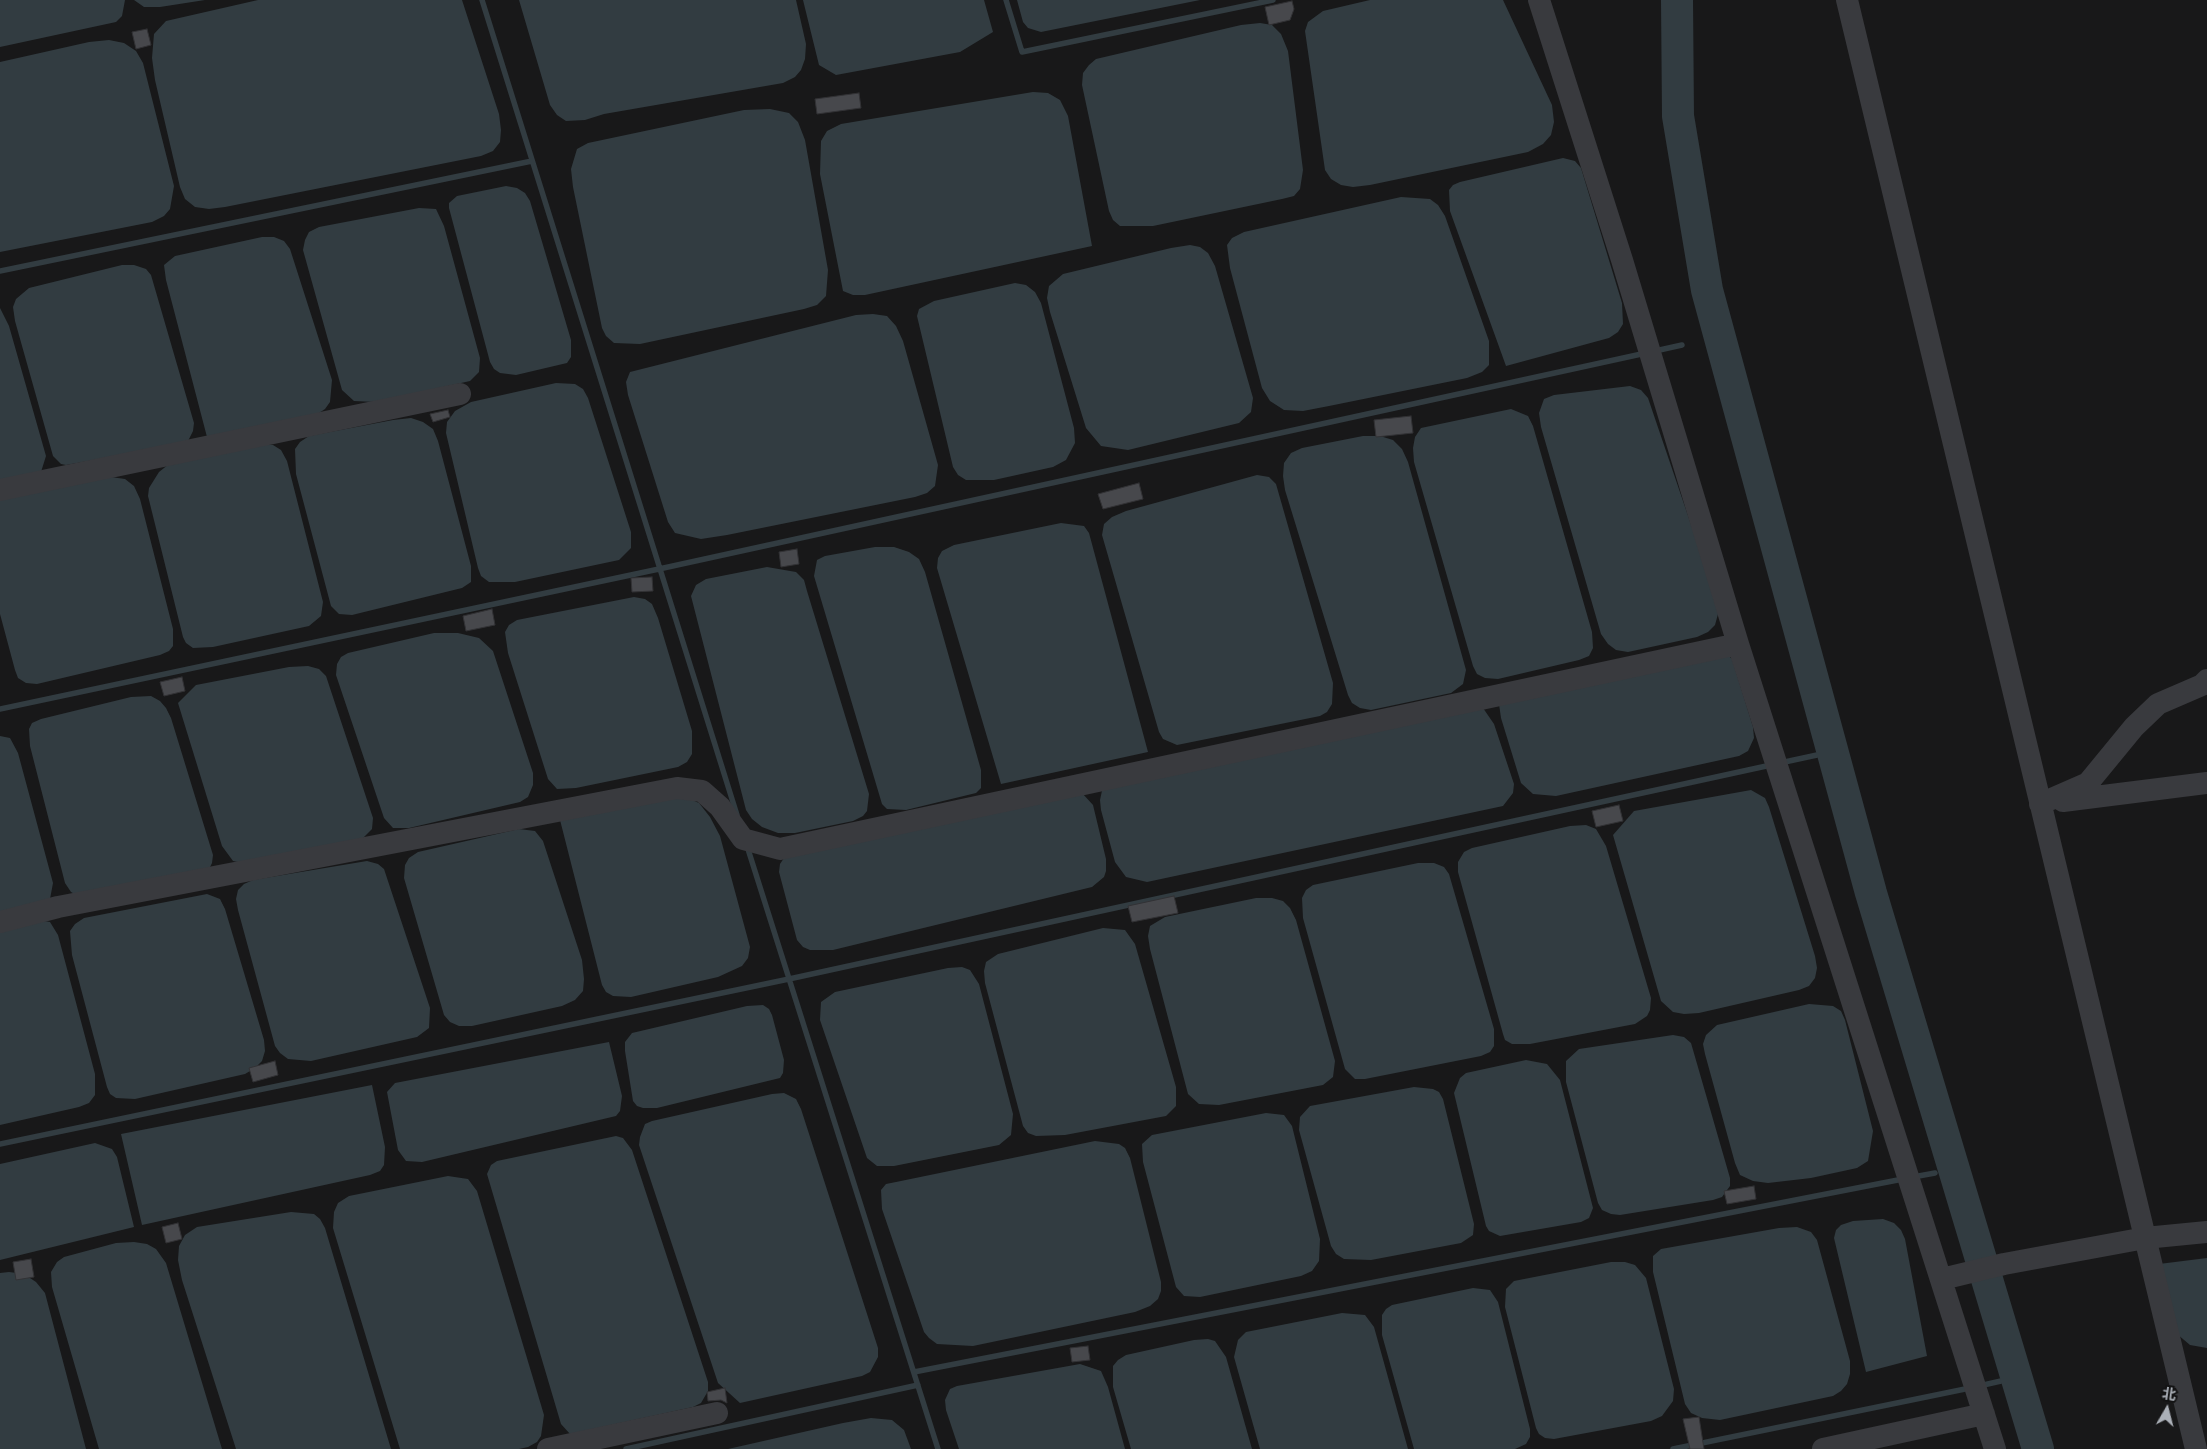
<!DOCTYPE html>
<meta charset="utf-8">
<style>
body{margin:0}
#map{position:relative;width:2207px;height:1449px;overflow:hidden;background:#181819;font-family:"Exo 2","Noto Sans SC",sans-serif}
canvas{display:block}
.north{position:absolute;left:2142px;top:1384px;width:50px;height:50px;-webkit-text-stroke:4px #131314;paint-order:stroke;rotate:8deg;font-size:14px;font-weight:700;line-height:20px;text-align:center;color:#abb0b8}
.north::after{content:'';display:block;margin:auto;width:18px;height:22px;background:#abb0b8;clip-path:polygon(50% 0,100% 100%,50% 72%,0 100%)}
</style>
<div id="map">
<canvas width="2207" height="1449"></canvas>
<div class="north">北</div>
</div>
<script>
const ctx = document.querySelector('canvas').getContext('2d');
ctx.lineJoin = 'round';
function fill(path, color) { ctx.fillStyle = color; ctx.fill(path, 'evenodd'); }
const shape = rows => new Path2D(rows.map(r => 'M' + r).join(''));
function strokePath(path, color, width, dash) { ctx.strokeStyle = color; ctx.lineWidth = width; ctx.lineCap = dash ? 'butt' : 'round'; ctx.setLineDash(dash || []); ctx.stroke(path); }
const water = shape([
 [0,0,125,0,122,16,116,22,0,47],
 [134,0,205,0,160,7,144,7],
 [258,0,462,0,499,114,501,130,500,142,493,151,481,156,225,207,209,209,195,207,185,199,180,187,155,80,152,58,154,34,166,21],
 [519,0,796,0,806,44,805,59,801,70,795,77,783,83,604,114,585,120,566,121,557,115,550,105],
 [803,0,984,0,993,32,960,52,836,75,819,65],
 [1017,0,1200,0,1041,32,1028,28,1023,22],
 [1370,0,1503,0,1552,105,1554,122,1551,135,1543,144,1528,152,1370,185,1353,187,1341,185,1331,179,1325,170,1305,31,1308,22,1323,11],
 [1260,23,1272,25,1281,34,1288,51,1303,170,1300,189,1294,196,1282,199,1153,226,1120,226,1113,220,1109,211,1082,85,1083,73,1089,65,1096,59,1241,25],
 [109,40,124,43,136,51,143,63,174,186,170,209,164,216,152,222,0,252,0,62,89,42],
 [1033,92,1048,93,1060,100,1068,116,1092,246,865,295,853,295,843,291,820,174,821,141,827,131,841,124],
 [770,109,789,113,798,122,805,140,828,270,826,296,817,305,804,309,640,344,614,343,606,336,602,328,573,187,571,169,577,149,588,143,744,110],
 [1563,158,1575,161,1581,168,1622,303,1623,324,1618,332,1609,338,1506,366,1450,211,1449,190,1453,185,1460,182],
 [506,186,517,188,525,193,530,201,571,340,571,357,567,363,516,375,500,373,494,369,490,362,449,208,449,203,457,196],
 [1401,197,1430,199,1438,205,1445,216,1489,341,1489,365,1482,372,1467,378,1329,406,1303,411,1284,410,1270,401,1262,388,1230,268,1227,245,1232,238,1244,232],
 [419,208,436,209,444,226,480,358,479,372,470,381,376,402,354,401,342,390,303,250,305,240,309,232,319,227],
 [262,237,274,237,284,241,290,249,332,380,330,402,325,409,316,415,207,437,166,280,164,265,175,256],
 [1190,245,1200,247,1208,253,1215,266,1253,398,1251,412,1239,423,1128,450,1101,446,1086,428,1050,312,1047,298,1049,286,1063,274,1171,248],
 [122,265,134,265,146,269,151,275,194,423,193,431,187,443,66,465,61,464,53,456,15,321,13,307,16,299,29,288],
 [1015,283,1026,285,1035,292,1041,303,1074,428,1075,443,1066,460,1053,467,994,480,966,480,958,475,953,467,917,316,919,309,934,301],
 [0,308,9,326,46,456,41,472,0,482],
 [873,314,887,316,896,326,903,341,938,465,935,486,927,493,915,497,727,535,701,539,675,533,668,522,628,395,626,382,630,372,856,315],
 [556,383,575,384,583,389,588,398,631,532,631,548,619,560,515,582,489,582,481,576,478,568,446,433,447,422,455,411,471,402],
 [1630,386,1641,390,1648,398,1717,601,1718,614,1715,625,1708,632,1697,637,1628,652,1616,650,1608,644,1601,634,1541,427,1539,413,1544,399,1554,395],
 [1511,409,1528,416,1533,426,1592,632,1593,648,1589,656,1579,660,1498,679,1485,678,1477,674,1473,666,1414,462,1413,448,1415,437,1421,428],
 [411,418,423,422,433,429,438,441,471,566,471,582,462,588,352,615,339,614,331,606,296,474,295,449,300,442,309,436,393,420],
 [1363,436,1380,436,1393,440,1402,449,1408,462,1466,670,1463,684,1451,693,1371,710,1360,708,1352,703,1348,695,1285,490,1283,476,1284,463,1291,453,1302,448],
 [262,444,273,445,281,450,287,461,323,602,321,616,309,626,213,647,193,648,186,643,183,637,148,496,149,488,159,472,169,464],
 [1257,475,1269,477,1276,484,1333,683,1332,704,1327,712,1320,716,1177,745,1163,739,1159,732,1102,535,1104,524,1112,517,1126,511],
 [111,477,125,479,134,486,140,499,173,629,173,646,169,651,160,655,37,684,26,683,18,678,15,670,0,614,0,499],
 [1061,523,1084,526,1089,533,1148,752,1001,784,937,568,938,558,942,551,954,545],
 [875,547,894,547,909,552,919,559,925,572,981,770,981,788,976,793,906,810,887,809,882,804,814,576,817,560,825,556],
 [767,567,796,572,804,580,807,591,869,794,867,811,863,816,853,821,795,833,778,833,762,827,752,819,746,810,691,596,696,585,706,579],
 [634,597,645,599,652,604,658,618,692,731,692,754,687,762,678,767,576,788,557,789,548,779,508,653,505,632,509,625,517,620],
 [434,633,458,633,479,638,493,651,533,773,533,785,528,797,520,802,409,828,393,828,384,818,336,675,337,664,341,657,348,653],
 [1726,653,1732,659,1753,727,1754,738,1748,751,1739,756,1556,796,1533,794,1521,783,1501,718,1499,704],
 [308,666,319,669,326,676,373,818,372,829,362,839,243,863,233,861,222,846,178,703,196,685,289,667],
 [151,696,160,701,166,708,171,718,213,855,212,863,209,869,80,897,71,892,65,883,30,746,29,729,32,723,41,719,131,697],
 [1483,708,1494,724,1514,784,1513,793,1503,806,1147,882,1126,877,1115,862,1101,810,1100,800,1103,786],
 [0,736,10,738,18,753,53,883,50,899,0,918],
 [1751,790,1765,798,1769,807,1815,956,1817,968,1815,978,1809,986,1799,990,1699,1013,1684,1014,1673,1012,1661,1001,1613,835,1634,811],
 [1082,793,1093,805,1106,859,1106,871,1104,877,1092,887,833,950,810,950,803,947,797,940,779,872,780,864,784,858],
 [683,796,699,803,710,817,720,836,750,947,748,958,742,966,718,977,631,997,613,996,606,992,602,985,559,816],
 [1586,825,1596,829,1606,846,1651,998,1650,1010,1647,1016,1635,1024,1530,1044,1512,1044,1505,1040,1503,1034,1458,872,1458,862,1464,852,1472,848,1570,826],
 [519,829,535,831,543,841,582,960,584,979,583,991,575,1000,562,1006,472,1026,459,1026,450,1022,444,1015,404,878,405,865,409,858,418,852],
 [367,861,378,864,384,869,430,1008,429,1028,417,1037,311,1061,288,1059,280,1053,275,1046,238,910,236,899,238,890,244,884,253,880],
 [1418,863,1434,863,1444,867,1449,874,1494,1029,1494,1046,1490,1052,1481,1056,1365,1079,1355,1079,1345,1069,1303,918,1302,898,1306,890,1313,885],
 [207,894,220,899,225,909,264,1040,265,1051,262,1061,255,1068,245,1074,135,1099,116,1098,110,1094,107,1087,72,955,70,931,75,924,84,918],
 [1256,898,1272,898,1283,901,1290,908,1296,920,1335,1061,1333,1077,1323,1085,1219,1105,1199,1104,1188,1094,1150,949,1148,936,1150,926,1165,917],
 [44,921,50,922,58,935,95,1074,95,1095,89,1103,79,1107,0,1125,0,930],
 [1103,928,1125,930,1135,944,1176,1087,1176,1106,1166,1116,1065,1135,1036,1136,1028,1133,1023,1126,985,983,984,971,986,962,998,954],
 [962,967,970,970,979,984,1013,1114,1011,1135,999,1145,894,1166,877,1166,867,1158,820,1020,821,1002,835,992,948,968],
 [1809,1004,1833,1006,1841,1011,1845,1020,1873,1131,1868,1161,1857,1168,1811,1178,1768,1183,1753,1181,1740,1175,1735,1163,1705,1054,1703,1044,1706,1035,1717,1025],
 [763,1005,769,1009,772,1015,784,1060,783,1073,780,1078,657,1108,643,1108,637,1106,633,1101,625,1051,625,1042,632,1033,747,1006],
 [1673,1035,1684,1037,1691,1043,1730,1178,1730,1186,1722,1197,1713,1200,1620,1215,1611,1214,1602,1210,1598,1203,1566,1082,1566,1061,1579,1049],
 [609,1042,622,1096,620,1111,616,1116,422,1162,406,1161,398,1150,387,1092,395,1083],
 [1526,1060,1547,1064,1560,1080,1593,1208,1589,1218,1581,1222,1500,1236,1489,1231,1486,1226,1454,1093,1460,1078,1466,1073],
 [372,1085,385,1147,384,1165,380,1171,370,1175,142,1225,121,1134],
 [1414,1087,1433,1089,1439,1092,1443,1099,1474,1224,1473,1235,1461,1243,1371,1260,1344,1259,1336,1254,1331,1246,1299,1130,1300,1117,1310,1106],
 [784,1093,796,1099,801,1109,878,1348,878,1357,870,1372,862,1376,740,1403,718,1383,639,1145,640,1137,645,1124,652,1121,772,1094],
 [1266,1113,1284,1115,1292,1126,1320,1239,1319,1261,1312,1271,1301,1276,1200,1297,1184,1296,1176,1287,1143,1162,1142,1144,1152,1135],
 [616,1136,623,1138,632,1150,708,1382,708,1391,701,1403,693,1407,570,1434,561,1424,487,1174,491,1165,497,1161],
 [1095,1141,1119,1144,1125,1148,1130,1158,1161,1282,1161,1291,1158,1299,1150,1306,1135,1312,973,1346,937,1344,929,1338,924,1332,882,1209,881,1190,886,1184,896,1182],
 [95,1143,112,1149,117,1157,134,1227,0,1260,0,1164],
 [448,1176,468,1179,477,1191,544,1415,541,1436,537,1442,528,1447,519,1449,400,1449,333,1228,334,1212,338,1203,349,1196],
 [291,1212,314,1214,320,1219,325,1228,391,1449,236,1449,182,1280,178,1260,179,1246,185,1235,197,1227],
 [1883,1219,1894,1223,1901,1230,1905,1239,1927,1356,1866,1372,1834,1238,1836,1230,1841,1225,1853,1221],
 [1797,1227,1811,1232,1817,1240,1850,1361,1850,1374,1847,1384,1841,1391,1833,1396,1720,1420,1702,1418,1691,1413,1685,1404,1653,1272,1653,1256,1661,1249,1779,1228],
 [134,1242,147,1244,156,1249,166,1263,222,1449,99,1449,52,1287,51,1272,57,1262,64,1257,116,1243],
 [2207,1258,2207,1348,2190,1345,2177,1334,2159,1264],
 [1611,1262,1625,1262,1635,1265,1646,1278,1674,1389,1673,1401,1662,1416,1651,1421,1554,1439,1545,1438,1539,1434,1536,1428,1505,1307,1506,1289,1514,1281],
 [9,1272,24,1274,36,1282,45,1293,86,1449,0,1449,0,1273],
 [1473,1288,1490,1290,1498,1302,1530,1429,1530,1437,1526,1444,1515,1449,1414,1449,1382,1335,1382,1315,1386,1309,1392,1305],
 [1342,1313,1365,1315,1374,1327,1408,1449,1260,1449,1234,1357,1238,1340,1246,1332],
 [1208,1339,1215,1341,1226,1357,1252,1449,1131,1449,1113,1387,1113,1366,1118,1360,1126,1355,1194,1340],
 [1080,1364,1101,1371,1108,1387,1125,1449,959,1449,946,1410,945,1400,950,1389,957,1386],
 [871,1418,892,1420,904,1430,911,1449,728,1449,843,1423]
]);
const stream = shape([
 [482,0,737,815],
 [1006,0,1022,52,1273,0],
 [0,271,532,161],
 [1655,351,1682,345],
 [0,709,659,569,1646,353],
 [1780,763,1817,755],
 [747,846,938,1449],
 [0,1144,789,979,1771,765],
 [1913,1177,1935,1173],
 [914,1372,1903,1179],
 [1979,1386,2001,1381],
 [626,1449,918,1385],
 [1673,1449,1970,1388]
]);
const river = shape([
 [1677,0,1678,116,1707,290,1871,893,2038,1449]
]);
const building = shape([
 [1292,1,1294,9,1290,20,1269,25,1265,7,1292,1],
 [147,29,151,45,136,49,132,32,147,29],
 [859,93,861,108,817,114,815,99,859,93],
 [448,410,450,417,433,422,430,414,448,410],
 [1411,416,1413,433,1376,437,1374,420,1411,416],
 [1139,483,1143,499,1103,509,1098,494,1139,483],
 [797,549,799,564,781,567,779,552,797,549],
 [652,577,653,591,632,592,631,578,652,577],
 [492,609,495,625,466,631,463,616,492,609],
 [182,677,185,691,164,696,160,682,182,677],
 [1619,805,1623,821,1596,827,1592,811,1619,805],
 [1174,896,1178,913,1132,922,1128,906,1174,896],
 [275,1061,278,1075,253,1082,249,1068,275,1061],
 [1754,1186,1756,1199,1727,1204,1724,1191,1754,1186],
 [178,1223,182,1239,166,1243,162,1227,178,1223],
 [31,1259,34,1277,16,1280,13,1262,31,1259],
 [1088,1346,1090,1360,1072,1362,1070,1348,1088,1346],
 [725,1388,727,1403,721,1400,708,1401,707,1392,725,1388],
 [1699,1417,1704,1449,1690,1449,1683,1419,1699,1417]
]);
const minor = shape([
 [1539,0,1622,260,1738,644,1995,1449],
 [1847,0,2196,1449],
 [0,490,460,394],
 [2063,801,2207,783],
 [2040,804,2088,783,2134,727,2158,704,2202,685,2207,680],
 [0,922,58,907,677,788,702,791,720,807,743,839,780,849,1738,644],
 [1942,1279,2004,1264,2145,1238,2207,1232],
 [548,1449,717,1413],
 [1823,1449,1984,1414]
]);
fill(water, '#323c41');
strokePath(stream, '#323c41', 5.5);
strokePath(river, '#323c41', 32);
fill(building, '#47484c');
strokePath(building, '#323235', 1);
strokePath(minor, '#393a3e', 22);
</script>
